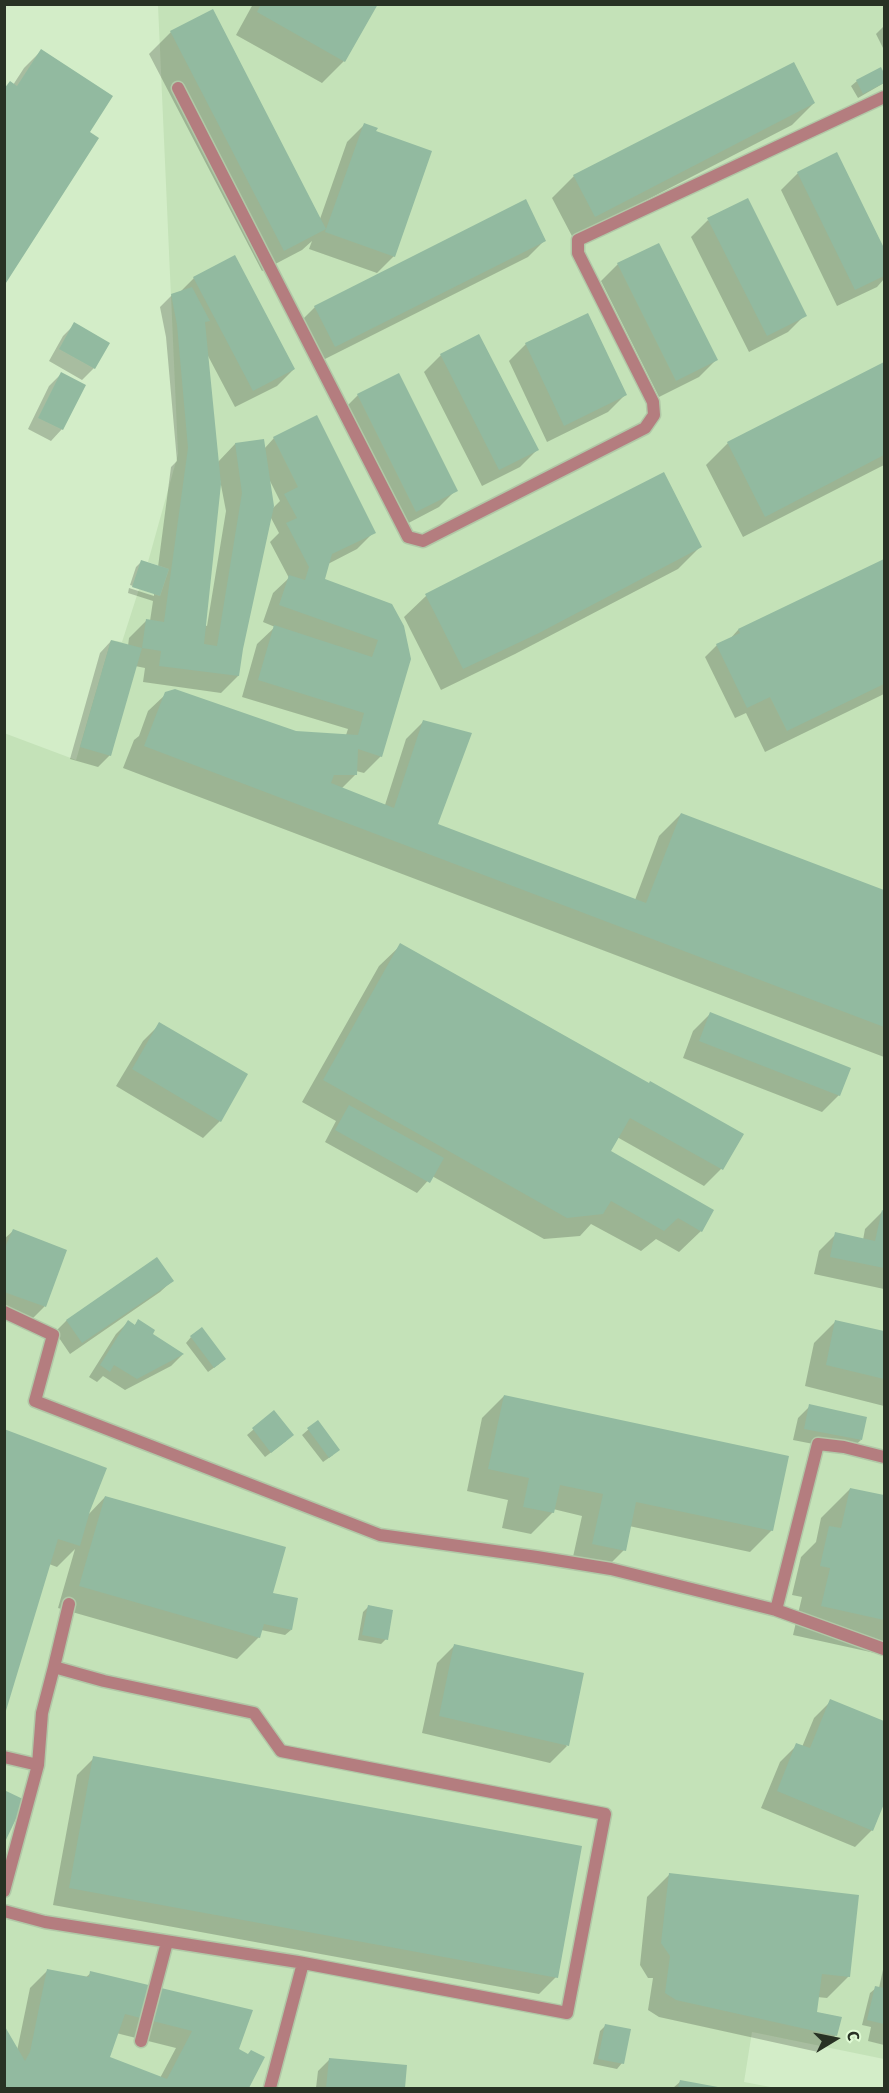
<!DOCTYPE html>
<meta charset="utf-8">
<style>
body{margin:0}
#map{position:relative;width:889px;height:2093px;overflow:hidden;background:#d3edc8;font-family:"Fira Sans",sans-serif}
canvas{display:block}
.frame{position:absolute;inset:0;border:6px solid #283224;pointer-events:none}
.north{position:absolute;left:805px;top:2009px;width:60px;height:60px;-webkit-text-stroke:4px #e0fbd5;paint-order:stroke;rotate:80deg;font-size:16px;font-weight:700;line-height:24px;text-align:center;color:#283224}
.north::after{content:'';display:block;margin:auto;width:21px;height:27px;background:#283224;clip-path:polygon(50% 0,100% 100%,50% 72%,0 100%)}
</style>
<div id="map">
<canvas width="889" height="2093"></canvas>
<div class="frame"></div>
<div class="north">С</div>
</div>
<script>
const ctx = document.querySelector('canvas').getContext('2d');
ctx.lineJoin = 'round';
function fill(path, color) { ctx.fillStyle = color; ctx.fill(path, 'evenodd'); }
const shape = rows => new Path2D(rows.map(r => 'M' + r).join(''));
function strokePath(path, color, width, dash) { ctx.strokeStyle = color; ctx.lineWidth = width; ctx.lineCap = dash ? 'butt' : 'round'; ctx.setLineDash(dash || []); ctx.stroke(path); }
const built = shape([
 [158,5,884,5,884,2059,752,2032,744,2082,776,2088,5,2088,4,733,76,760,111,640,122,642,139,589,160,596,169,569,148,562,178,454]
]);
const shadow = shape([
 [253,4,376,4,344,61,322,83,236,35],
 [884,26,884,50,876,34],
 [171,32,320,219,347,142,364,125,394,256,377,273,309,249,312,241,302,250,262,271,149,54],
 [41,51,88,133,13,85,24,68],
 [881,69,884,76,884,83,858,98,851,86,857,81],
 [814,103,792,125,573,238,552,198,574,176],
 [837,154,884,251,884,279,877,287,837,306,781,190,798,173],
 [525,201,545,240,528,257,317,363,298,324,315,307],
 [708,220,805,315,788,332,749,352,691,237],
 [235,257,294,369,277,386,235,407,207,354,218,462,235,444,264,449,274,438,374,532,357,549,328,564,323,580,391,606,381,756,364,773,356,771,356,774,341,789,385,805,406,739,423,722,436,825,635,900,659,836,681,814,884,891,884,1057,123,768,134,740,139,736,148,711,166,694,295,732,346,735,348,729,242,697,257,644,275,627,263,622,273,593,289,578,270,542,279,533,270,516,242,649,238,676,221,693,143,682,145,668,135,666,110,755,98,767,70,759,100,653,111,641,128,646,129,638,146,621,150,621,153,601,128,593,129,588,154,596,154,593,130,585,136,567,142,561,158,567,171,467,177,461,166,337,160,307,172,295,179,293,194,278],
 [269,479,280,501,273,508],
 [220,480,226,511,207,626,204,625],
 [618,264,716,360,699,377,659,397,601,281],
 [75,324,108,343,94,368,82,380,49,361,63,336],
 [479,336,537,450,520,467,482,486,424,372,441,355],
 [526,344,625,395,608,412,547,442,509,361],
 [884,363,884,465,743,537,706,465,728,443],
 [61,374,62,429,51,441,28,429,49,386],
 [358,395,456,490,439,507,399,528,341,412],
 [700,547,678,569,515,654,441,690,404,617,426,596],
 [884,561,884,694,765,752,746,713,735,718,705,657,717,645,729,640,738,630],
 [401,945,649,1085,742,1134,721,1169,704,1186,617,1137,609,1152,701,1231,679,1252,656,1239,641,1251,591,1224,580,1236,544,1239,432,1176,417,1193,325,1142,336,1121,302,1102,379,966],
 [710,1014,839,1095,822,1112,683,1058,693,1031],
 [160,1024,220,1121,203,1138,116,1086,143,1041],
 [882,1212,884,1212,884,1289,814,1274,819,1251,836,1234,863,1240,865,1229],
 [13,1231,66,1251,44,1307,33,1318,4,1307,4,1239],
 [157,1259,172,1281,160,1292,70,1354,55,1332,66,1321],
 [138,1321,151,1335,182,1355,171,1366,125,1390,103,1376,97,1382,89,1377,116,1334,128,1322,134,1326],
 [836,1321,884,1333,884,1406,805,1386,814,1343],
 [191,1337,219,1364,208,1372,186,1343],
 [504,1396,772,1530,750,1552,629,1526,624,1550,602,1572,571,1566,582,1516,553,1509,553,1512,531,1534,502,1528,508,1500,467,1491,482,1418],
 [810,1406,861,1440,849,1451,793,1440,798,1418],
 [273,1413,286,1441,265,1457,247,1435],
 [317,1422,333,1455,323,1462,302,1435],
 [4,1431,87,1516,105,1497,271,1594,291,1630,285,1635,261,1630,259,1637,237,1659,58,1608,75,1549,57,1567,49,1564,4,1710],
 [850,1489,884,1497,884,1655,793,1635,802,1597,792,1595,801,1557,816,1542,821,1518],
 [368,1607,386,1639,381,1644,358,1640,363,1612],
 [454,1646,567,1746,550,1763,422,1733,437,1663],
 [831,1701,884,1723,884,1771,881,1778,884,1780,884,1800,872,1830,855,1847,761,1808,780,1762,797,1745,802,1747,814,1718],
 [94,1758,556,1977,539,1994,53,1905,77,1775],
 [669,1875,849,1976,827,1998,817,1997,815,2013,836,2035,818,2052,659,2017,648,2010,653,1978,648,1978,640,1965,647,1897],
 [884,1965,884,2045,868,2041,871,2027,862,2025,870,1993,876,1988,879,1988],
 [47,1971,85,1978,91,1973,248,2056,263,2058,247,2088,4,2088,4,2028,17,2051,30,1988],
 [116,2033,176,2048,160,2078,108,2058],
 [605,2026,622,2063,617,2069,593,2064,600,2031],
 [329,2060,405,2067,403,2088,316,2088,318,2071],
 [681,2081,716,2088,673,2088]
]);
const building = shape([
 [261,4,378,4,345,62,257,12],
 [213,9,326,229,284,251,170,31],
 [41,49,113,96,90,132,99,138,4,286,4,89,10,81,17,86],
 [794,62,815,103,595,217,573,175],
 [881,67,884,73,884,83,863,94,856,80],
 [364,123,378,128,376,131,432,151,395,257,325,232],
 [837,152,884,248,884,276,855,290,797,172],
 [748,198,807,316,767,336,707,218],
 [526,199,546,241,335,347,314,306],
 [659,243,718,360,676,381,617,263],
 [235,255,295,369,253,391,193,277],
 [192,287,210,321,205,322,221,484,204,644,217,646,242,493,235,443,264,439,274,506,243,649,239,676,159,666,161,651,142,648,146,619,164,622,188,448,177,325,171,294],
 [588,313,627,395,564,426,525,343],
 [74,322,110,343,95,369,59,349],
 [479,334,539,450,499,470,440,354],
 [884,362,884,455,765,517,727,442],
 [61,372,86,385,63,430,38,418],
 [399,373,458,491,416,512,357,394],
 [317,415,376,533,332,554,325,579,392,604,404,626,411,659,382,757,358,749,357,775,334,775,331,783,394,808,423,720,472,733,438,824,646,903,681,813,884,890,884,1027,144,746,165,692,175,689,296,731,358,735,364,713,258,680,274,625,372,657,378,640,279,605,289,575,305,580,309,567,286,523,297,518,284,494,298,487,273,437],
 [664,472,702,547,539,633,463,669,425,594],
 [884,559,884,684,787,731,770,697,747,708,716,644,740,633,738,629],
 [141,560,169,569,160,596,132,587],
 [111,640,142,648,111,756,80,747],
 [400,943,649,1083,650,1081,744,1134,723,1170,630,1118,611,1151,714,1210,702,1232,678,1218,664,1231,611,1201,603,1214,567,1218,323,1080],
 [710,1012,851,1068,840,1096,699,1041],
 [159,1022,248,1074,221,1122,132,1069],
 [349,1105,444,1158,430,1183,335,1130],
 [882,1210,884,1211,884,1268,830,1257,835,1232,875,1241],
 [13,1229,67,1250,46,1307,4,1292,4,1250],
 [157,1257,174,1281,82,1343,66,1320],
 [138,1319,155,1330,153,1334,184,1354,137,1379,114,1365,110,1372,100,1365,128,1320,135,1325],
 [835,1320,884,1331,884,1379,826,1365],
 [202,1327,226,1359,214,1368,190,1336],
 [504,1395,789,1456,773,1531,636,1502,626,1551,592,1544,603,1494,560,1485,554,1513,523,1507,529,1478,488,1469],
 [809,1404,867,1417,862,1440,804,1429],
 [274,1410,294,1435,271,1453,252,1428],
 [318,1420,340,1450,329,1458,307,1428],
 [4,1429,107,1468,90,1511,80,1546,58,1539,5,1714],
 [850,1488,884,1495,884,1620,821,1606,830,1568,820,1566,829,1526,841,1528],
 [105,1496,286,1547,273,1593,298,1598,292,1630,264,1624,260,1638,79,1586],
 [368,1605,393,1610,388,1640,362,1635],
 [454,1644,584,1673,569,1746,439,1716],
 [830,1699,884,1721,884,1804,873,1831,777,1791,796,1743,810,1748],
 [93,1756,582,1846,558,1978,69,1888],
 [4,1790,25,1800,4,1844],
 [669,1873,859,1895,850,1977,822,1974,817,2012,842,2017,837,2036,676,2000,665,1993,670,1956,661,1943],
 [47,1969,89,1977,90,1971,253,2010,239,2049,248,2054,251,2050,265,2057,249,2088,4,2088,4,2025,25,2061,30,2052],
 [125,2014,192,2031,167,2079,110,2057],
 [875,1986,884,1988,884,2024,867,2020],
 [605,2024,631,2029,624,2064,598,2059],
 [329,2058,407,2065,405,2088,326,2088],
 [680,2080,718,2087,718,2088,678,2088]
]);
const lane = shape([
 [178,88,408,537,423,541,645,428,654,415,653,402,578,253,578,240,884,97],
 [4,1312,53,1335,35,1401,380,1535,537,1557,611,1569,776,1610,884,1649],
 [776,1610,818,1444,844,1447,884,1457],
 [54,1667,69,1604],
 [4,1757,38,1765,42,1713,54,1667,104,1681,254,1713,281,1751,605,1814,567,2013,298,1962,45,1922,4,1911],
 [4,1891,38,1765],
 [141,2041,167,1942],
 [270,2088,303,1963]
]);
fill(built, '#c4e2b8');
fill(shadow, '#0003');
fill(building, '#92baa0');
strokePath(lane, '#b1c8a7', 15);
strokePath(lane, '#b47d7f', 12);
</script>
